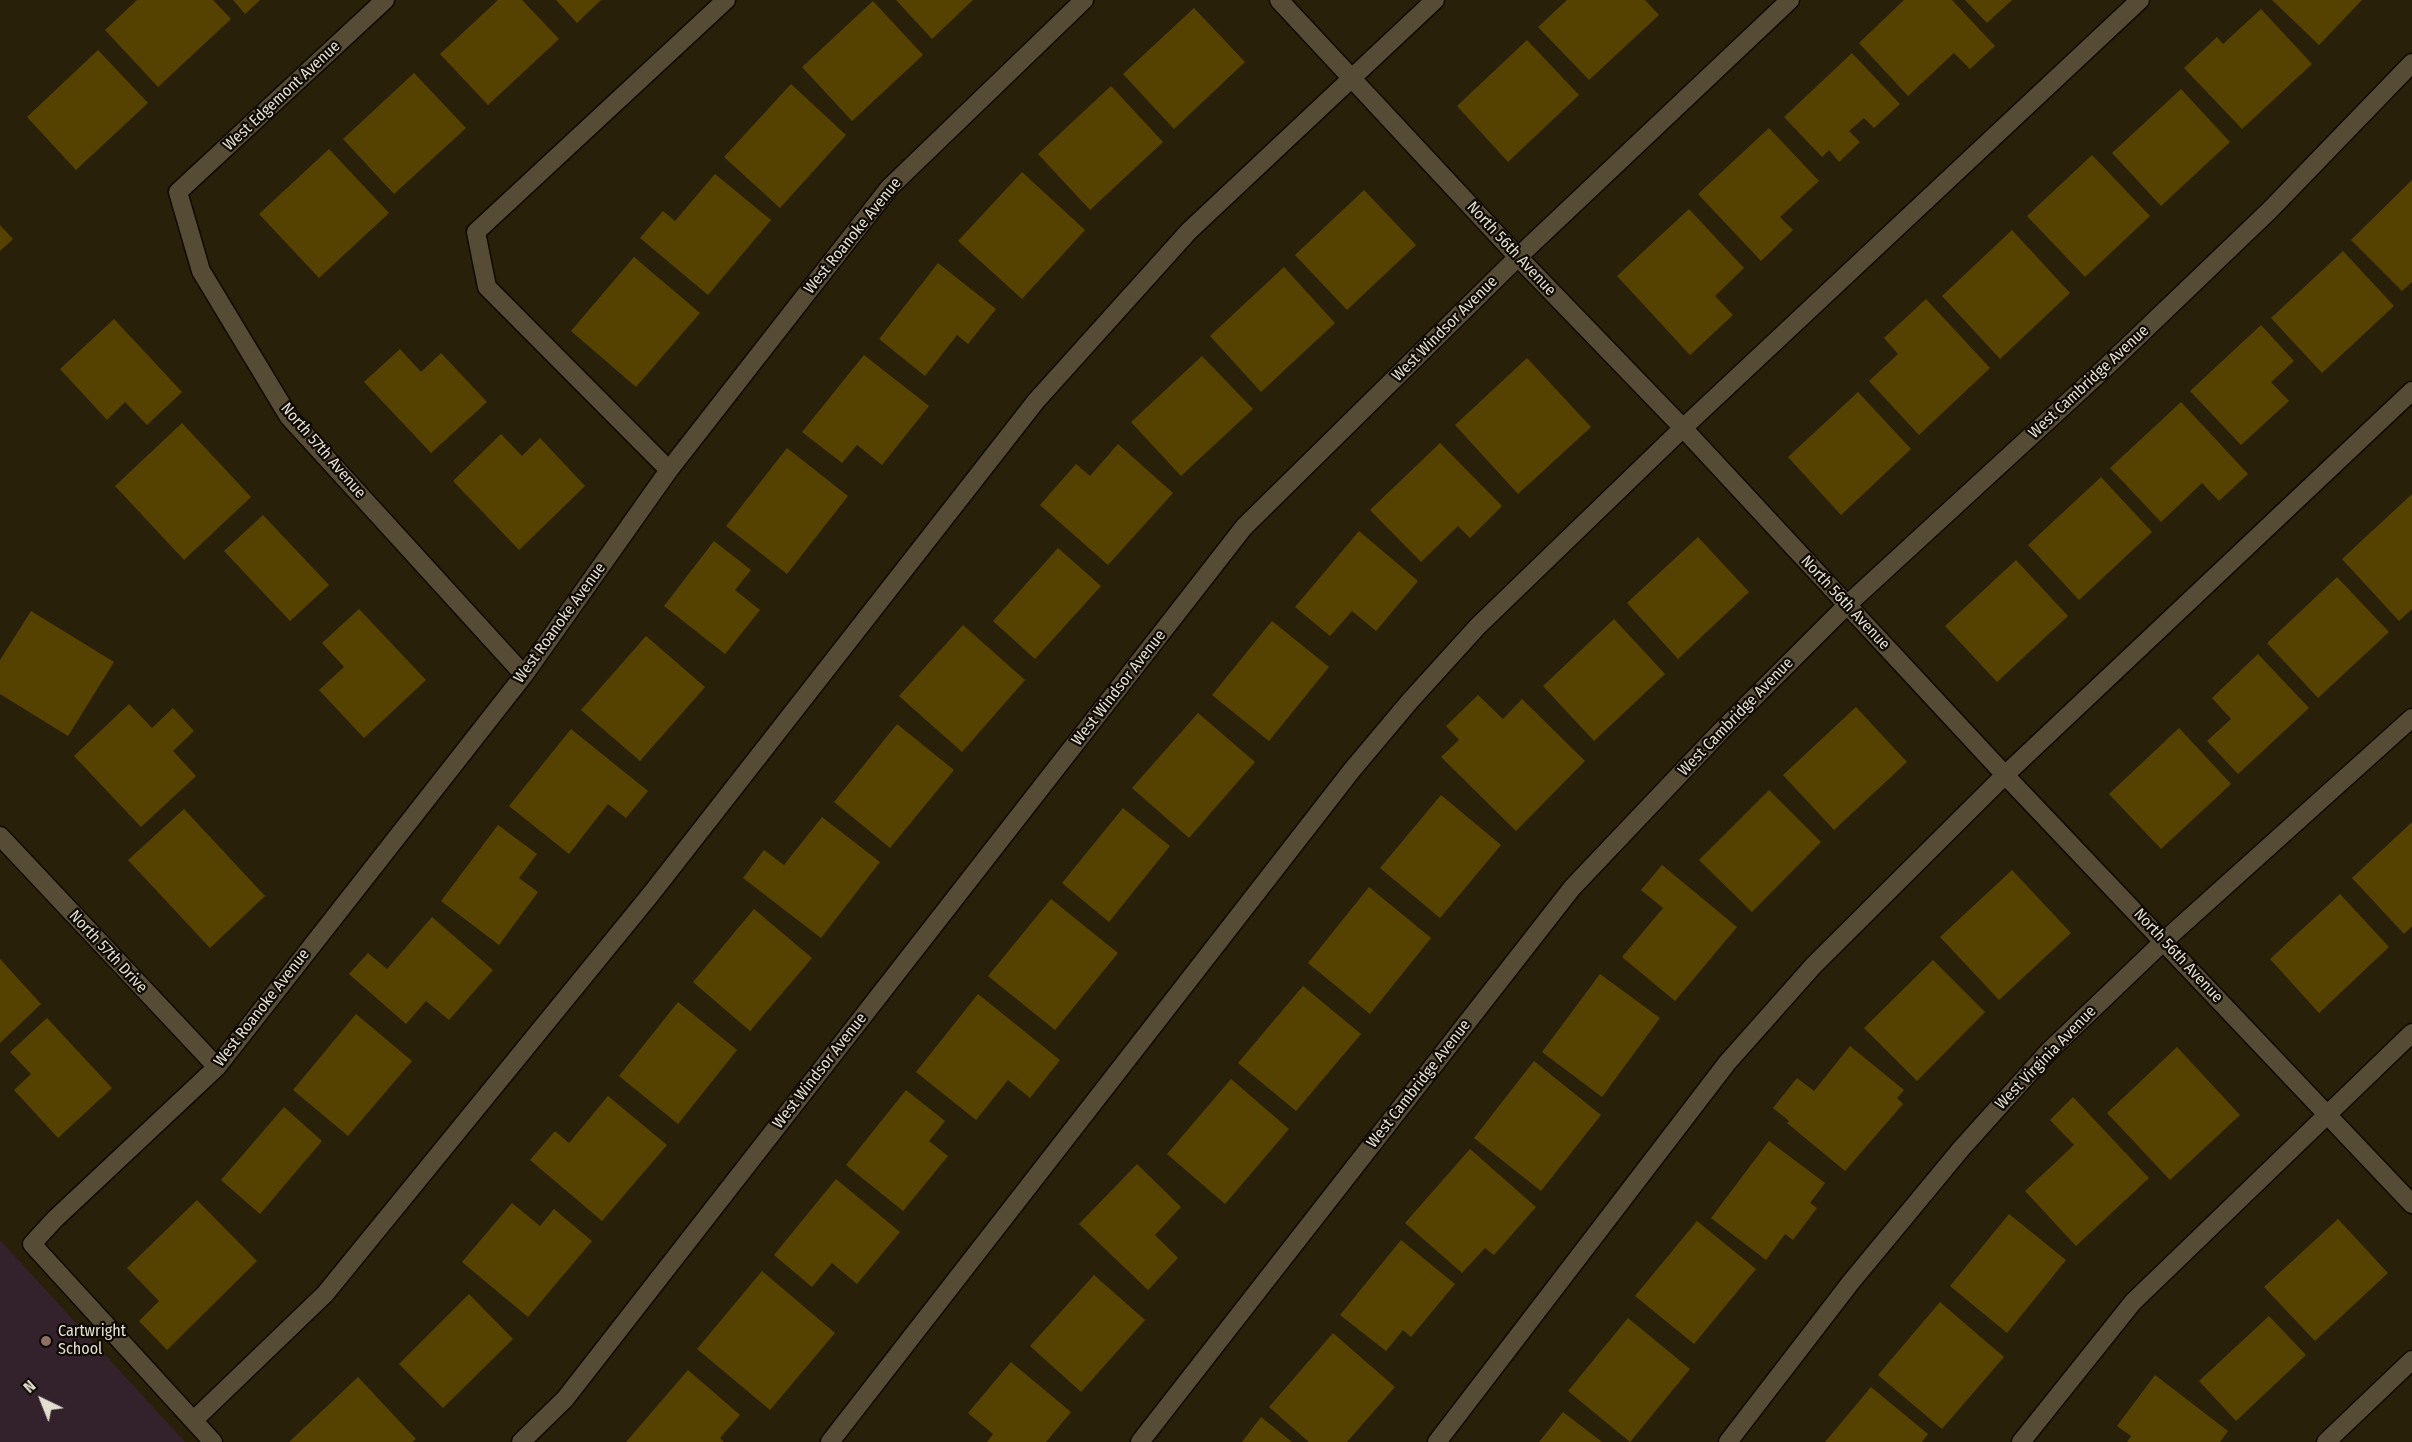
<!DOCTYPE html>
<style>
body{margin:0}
#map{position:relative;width:2412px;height:1442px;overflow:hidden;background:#282009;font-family:"Fira Sans Condensed",sans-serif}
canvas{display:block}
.north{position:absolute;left:12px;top:1370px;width:60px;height:60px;-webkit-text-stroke:4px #0e0a03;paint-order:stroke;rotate:317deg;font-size:16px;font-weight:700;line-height:24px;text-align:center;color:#e3ded0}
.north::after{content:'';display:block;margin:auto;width:21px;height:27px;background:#e3ded0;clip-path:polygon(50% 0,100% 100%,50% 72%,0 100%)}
</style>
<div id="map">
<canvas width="2412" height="1442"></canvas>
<div class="north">N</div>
</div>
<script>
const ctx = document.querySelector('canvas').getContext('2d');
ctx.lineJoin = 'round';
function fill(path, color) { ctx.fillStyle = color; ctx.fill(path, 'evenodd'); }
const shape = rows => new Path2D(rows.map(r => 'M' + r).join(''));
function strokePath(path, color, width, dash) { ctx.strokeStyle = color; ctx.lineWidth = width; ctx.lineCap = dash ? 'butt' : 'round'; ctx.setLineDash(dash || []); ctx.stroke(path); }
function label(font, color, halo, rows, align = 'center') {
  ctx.font = font + ' "Fira Sans Condensed",sans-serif'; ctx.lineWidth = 4.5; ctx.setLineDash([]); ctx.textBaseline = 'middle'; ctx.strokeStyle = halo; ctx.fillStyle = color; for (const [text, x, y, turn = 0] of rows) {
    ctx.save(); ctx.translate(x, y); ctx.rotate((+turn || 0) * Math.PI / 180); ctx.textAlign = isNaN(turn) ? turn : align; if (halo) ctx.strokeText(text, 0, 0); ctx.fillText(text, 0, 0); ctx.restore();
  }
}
const education = shape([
 [0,1240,185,1442,0,1442]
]);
const building = shape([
 [137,0,213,0,231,19,158,87,105,30],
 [233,0,260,0,245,14],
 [498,0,522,0,559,39,488,105,440,54],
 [556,0,601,0,577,23],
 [896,0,973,0,932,39],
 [1567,0,1645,0,1659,15,1589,80,1538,27],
 [1904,0,1952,0,1995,46,1970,69,1954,53,1908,96,1859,43],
 [1965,0,2012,0,1987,23],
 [2272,0,2362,0,2319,45],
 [873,1,923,55,852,121,802,67],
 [1194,8,1245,62,1174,129,1123,74],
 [2261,9,2312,64,2242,129,2184,68,2217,37,2223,44],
 [1527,40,1579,95,1508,162,1457,106],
 [98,50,148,103,76,170,27,117],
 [1852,53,1900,104,1874,128,1864,118,1849,131,1860,142,1839,162,1829,150,1822,157,1784,117],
 [414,73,466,128,394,194,343,139],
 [791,84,846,135,780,208,724,157],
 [1111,86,1163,142,1090,210,1038,154],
 [2181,89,2230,142,2161,206,2112,153],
 [1769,128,1819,181,1780,217,1793,230,1761,261,1698,194],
 [329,149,389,213,319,278,259,214],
 [2092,155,2150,216,2085,277,2027,216],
 [1022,172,1085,230,1022,299,958,241],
 [715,174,771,220,708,295,640,238,663,211,675,221],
 [2412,180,2412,282,2402,291,2351,240],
 [1364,190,1416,245,1347,310,1295,255],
 [1689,209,1744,268,1715,296,1733,315,1690,355,1617,276],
 [0,225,13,239,0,251],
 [2012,230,2070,293,2000,359,1942,296],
 [2343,251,2394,306,2322,373,2271,318],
 [634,257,700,313,636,387,571,331],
 [938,263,996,309,968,344,957,335,925,376,879,339],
 [1284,267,1335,323,1261,392,1210,336],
 [1926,299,1990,368,1919,435,1869,381,1898,354,1884,338],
 [114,319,182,392,147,425,125,402,107,420,60,369],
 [2261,325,2294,361,2271,382,2289,401,2241,445,2190,391],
 [400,349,421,372,441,353,487,402,431,453,364,382],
 [864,355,929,406,882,465,857,445,842,463,802,432],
 [1202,356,1253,409,1181,476,1131,422],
 [1527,358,1591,427,1518,494,1455,425],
 [1858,392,1911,449,1841,515,1788,457],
 [2181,402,2248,474,2219,501,2202,483,2161,522,2110,468],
 [182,423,251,497,184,560,115,486],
 [501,434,522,456,540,438,585,486,519,550,453,481],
 [1440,443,1502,506,1470,538,1458,526,1421,562,1370,510],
 [1118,444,1173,493,1108,565,1040,505,1076,464,1090,476],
 [787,448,848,496,787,574,726,526],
 [2101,477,2152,532,2079,600,2028,545],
 [2412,494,2412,609,2399,621,2342,559],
 [263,515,329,585,290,621,224,551],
 [1359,531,1418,581,1376,631,1352,611,1330,636,1295,607],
 [1698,537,1749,592,1678,659,1627,603],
 [714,541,751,570,735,590,760,610,725,654,664,606],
 [1058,548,1101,586,1035,659,993,621],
 [2016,560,2068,616,1997,682,1945,626],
 [2337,577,2389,632,2318,698,2267,643],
 [359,609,426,680,364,738,319,690,344,667,322,643],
 [31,611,114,662,68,736,0,694,0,660],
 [1614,619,1665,674,1594,741,1543,686],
 [1272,621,1329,667,1269,741,1212,695],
 [963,625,1025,680,962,752,899,696],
 [646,636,705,687,640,761,581,710],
 [2258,654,2309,708,2238,774,2207,741,2231,719,2212,698],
 [1478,695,1503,719,1522,699,1585,761,1516,831,1441,757,1459,740,1446,726],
 [129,704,152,728,173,708,194,731,173,751,196,776,141,827,74,756],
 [1856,707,1907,762,1834,830,1783,775],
 [1198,713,1255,762,1189,838,1132,788],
 [897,724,954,770,890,848,834,802],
 [2179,728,2231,784,2161,849,2109,794],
 [571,729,648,791,626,818,608,804,569,854,509,806],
 [1769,790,1821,842,1752,912,1699,860],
 [1441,795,1501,845,1440,918,1380,868],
 [1123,808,1170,846,1109,922,1062,883],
 [184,809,265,896,210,948,128,860],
 [822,817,880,862,821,938,743,878,764,850,784,865],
 [2412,822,2412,926,2404,934,2352,878],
 [498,825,537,854,519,878,538,892,499,945,441,901],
 [1662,865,1737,927,1675,1001,1622,957,1663,908,1641,890],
 [2012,870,2071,933,1999,1000,1940,937],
 [1369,887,1431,938,1370,1014,1308,963],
 [2340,894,2389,947,2319,1013,2270,959],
 [1051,899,1118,953,1055,1030,988,976],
 [754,909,812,958,750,1031,693,982],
 [432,917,493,970,449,1020,426,1001,406,1024,349,974,368,953,387,969],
 [0,959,41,1004,0,1043],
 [1933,960,1985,1012,1917,1081,1864,1028],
 [1600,974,1660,1018,1602,1097,1542,1052],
 [1303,986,1361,1034,1296,1111,1238,1063],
 [978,994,1060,1060,1030,1098,1008,1080,976,1120,916,1072],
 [678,1002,737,1050,678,1124,619,1076],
 [356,1014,412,1061,348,1136,293,1090],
 [47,1018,112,1088,58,1138,14,1090,31,1074,10,1052],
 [1850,1046,1904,1090,1897,1098,1903,1104,1845,1171,1787,1123,1789,1121,1773,1108,1797,1078,1814,1091],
 [2177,1047,2240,1115,2170,1180,2107,1113],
 [1534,1061,1601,1115,1541,1191,1474,1138],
 [1231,1079,1289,1129,1225,1204,1167,1154],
 [906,1090,945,1121,929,1141,948,1156,903,1211,846,1165],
 [608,1096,667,1145,602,1221,530,1160,555,1131,569,1143],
 [2073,1097,2149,1178,2076,1246,2025,1191,2074,1145,2050,1120],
 [284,1107,322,1141,260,1214,221,1180],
 [1769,1141,1825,1183,1810,1203,1817,1208,1793,1240,1785,1234,1766,1260,1711,1218],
 [1470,1149,1536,1207,1494,1255,1485,1248,1462,1273,1405,1223],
 [1137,1164,1181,1207,1155,1235,1178,1258,1148,1290,1079,1224],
 [836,1179,900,1232,857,1284,832,1263,812,1287,774,1255],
 [197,1200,257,1261,167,1350,139,1321,159,1301,127,1268],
 [512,1203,540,1226,554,1209,592,1241,528,1317,462,1262],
 [2009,1214,2066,1260,2007,1333,1950,1286],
 [2338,1219,2388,1273,2315,1341,2264,1287],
 [1697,1221,1756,1269,1694,1344,1635,1296],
 [1401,1240,1455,1284,1411,1337,1403,1330,1386,1351,1340,1315],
 [762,1271,835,1333,770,1410,697,1349],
 [1094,1275,1145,1320,1081,1392,1030,1346],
 [469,1294,513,1339,443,1408,399,1364],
 [1940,1302,2004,1357,1942,1429,1878,1375],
 [2269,1316,2306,1355,2236,1421,2199,1381],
 [1628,1318,1690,1369,1630,1442,1568,1391],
 [1333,1333,1395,1387,1347,1442,1309,1442,1269,1407],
 [1011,1362,1071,1412,1046,1442,987,1442,993,1434,968,1413],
 [688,1370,740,1415,720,1438,724,1442,626,1442],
 [2155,1375,2228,1431,2220,1442,2127,1442,2131,1436,2117,1426],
 [358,1377,416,1439,412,1442,289,1442],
 [1871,1387,1928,1434,1922,1442,1825,1442],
 [1563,1412,1602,1442,1539,1442],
 [1261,1417,1292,1442,1242,1442]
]);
const minor = shape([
 [385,0,178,192,201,271,289,417,524,675],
 [1279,0,1518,257,1683,428,2005,775,2412,1204],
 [669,470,487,287,476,232,726,0],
 [0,836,217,1067],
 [194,1420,325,1294,651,894,1036,401,1189,231,1435,0],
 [213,1442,32,1244,55,1219,217,1067,524,675,669,470,889,188,1084,0],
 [521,1442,565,1399,1244,527,1518,257,1790,0],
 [830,1442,1352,770,1410,701,1478,626,1683,428,2140,0],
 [1140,1442,1572,888,1720,732,1847,605,2104,369,2270,210,2412,63],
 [1437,1442,1727,1063,1814,965,2005,775,2412,391],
 [1728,1442,1851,1282,1961,1149,2049,1051,2164,941,2412,718],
 [2021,1442,2133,1302,2412,1033],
 [2326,1442,2412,1360]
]);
const markers = [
 [46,1341,6,"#8d6e63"]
];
const streetNames = [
 ["West Edgemont Avenue",282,96,-43],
 ["West Roanoke Avenue",853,236,-51],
 ["North 56th Avenue",1511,249,47],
 ["West Windsor Avenue",1445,329,-45],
 ["West Cambridge Avenue",2089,382,-43],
 ["North 57th Avenue",323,451,49],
 ["North 56th Avenue",1845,603,47],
 ["West Roanoke Avenue",560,623,-54],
 ["West Windsor Avenue",1119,688,-52],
 ["West Cambridge Avenue",1736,717,-46],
 ["North 57th Drive",108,952,47],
 ["North 56th Avenue",2178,956,47],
 ["West Roanoke Avenue",262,1008,-52],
 ["West Virginia Avenue",2046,1058,-46],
 ["West Windsor Avenue",820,1071,-52],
 ["West Cambridge Avenue",1419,1084,-52]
];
const poiNames = [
 ["Cartwright",58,1332],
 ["School",58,1350]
];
fill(education, '#33222c');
fill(building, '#564200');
strokePath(minor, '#110900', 21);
strokePath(minor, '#564c35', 18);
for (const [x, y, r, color] of markers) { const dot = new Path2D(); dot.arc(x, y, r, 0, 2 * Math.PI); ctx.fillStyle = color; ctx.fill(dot); strokePath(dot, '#0e0a03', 2); }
label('16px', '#e3ded0', '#0e0a03', streetNames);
label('16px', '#e3ded0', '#0e0a03', poiNames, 'left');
</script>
